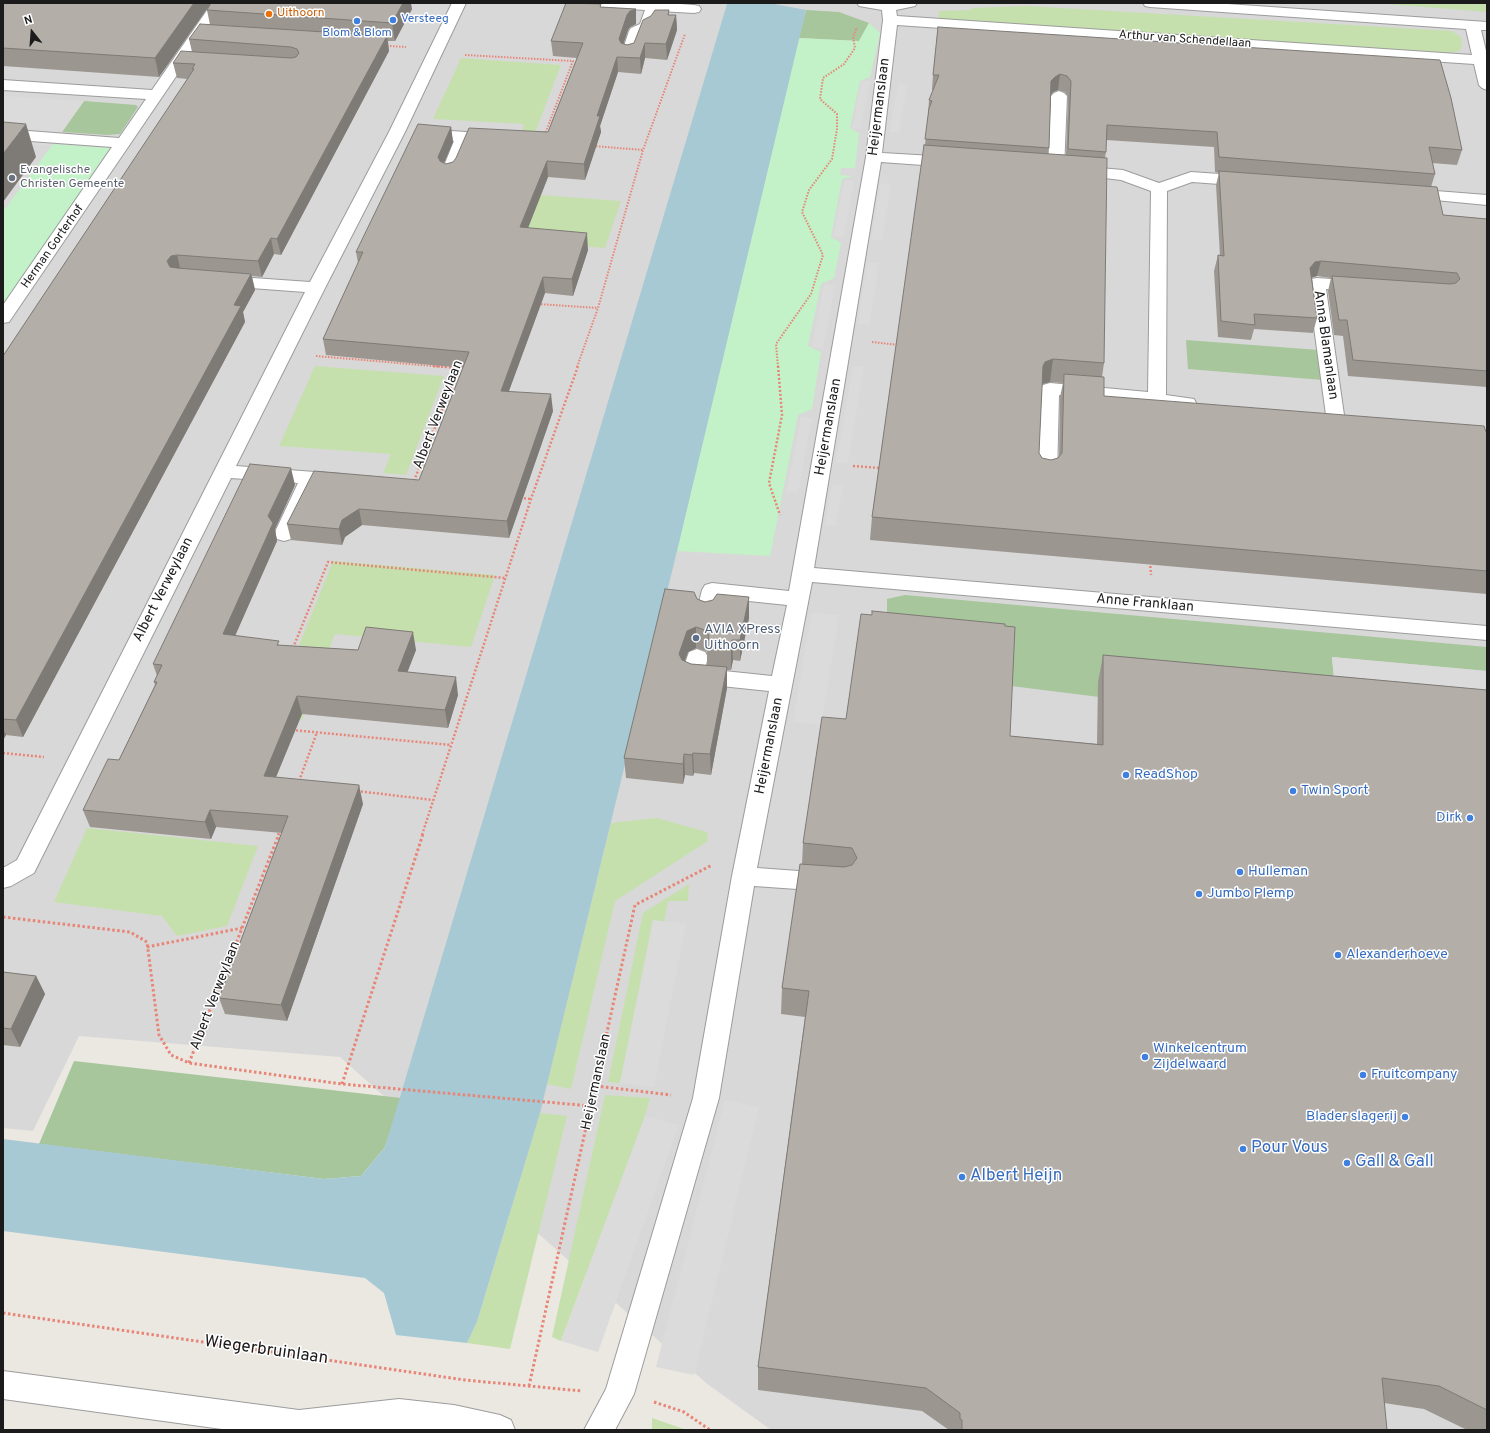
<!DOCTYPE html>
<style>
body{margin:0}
#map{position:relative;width:1490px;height:1433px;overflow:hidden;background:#ebe8e2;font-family:Overpass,sans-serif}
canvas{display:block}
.frame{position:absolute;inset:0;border:4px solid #1b1b1b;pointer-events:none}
.north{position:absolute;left:12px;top:12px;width:40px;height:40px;-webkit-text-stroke:3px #fff;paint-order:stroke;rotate:343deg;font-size:11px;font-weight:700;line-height:16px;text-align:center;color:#1b1b1b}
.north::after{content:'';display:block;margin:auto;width:14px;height:18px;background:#1b1b1b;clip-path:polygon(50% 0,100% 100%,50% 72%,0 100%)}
</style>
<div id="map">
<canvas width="1490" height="1433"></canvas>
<div class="frame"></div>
<div class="north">N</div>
</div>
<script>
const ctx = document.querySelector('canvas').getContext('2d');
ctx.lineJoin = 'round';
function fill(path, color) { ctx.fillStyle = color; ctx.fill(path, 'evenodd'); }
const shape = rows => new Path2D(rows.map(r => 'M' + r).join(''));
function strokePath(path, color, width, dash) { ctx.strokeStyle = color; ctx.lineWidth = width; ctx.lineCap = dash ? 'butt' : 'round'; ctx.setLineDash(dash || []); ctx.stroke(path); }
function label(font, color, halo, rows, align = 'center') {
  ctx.font = font + ' Overpass,sans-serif'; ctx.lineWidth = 3; ctx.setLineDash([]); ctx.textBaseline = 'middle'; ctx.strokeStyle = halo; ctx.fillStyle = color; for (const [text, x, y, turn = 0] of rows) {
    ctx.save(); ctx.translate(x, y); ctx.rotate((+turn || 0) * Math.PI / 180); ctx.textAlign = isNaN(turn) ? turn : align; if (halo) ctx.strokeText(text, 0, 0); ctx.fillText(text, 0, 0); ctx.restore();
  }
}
const residential = shape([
 [3,3,1487,3,1487,1430,771,1430,706,1383,340,1057,79,1036,33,1131,3,1128]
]);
const grass = shape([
 [1373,3,1487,3,1487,12],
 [1027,6,1452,31,1461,37,1462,44,1460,51,1446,53,939,20,939,11,972,10,971,8],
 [461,58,561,65,535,133,522,132,524,124,433,119],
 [487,191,621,201,605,248,494,239],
 [315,366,444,376,406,475,383,473,391,454,279,446],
 [333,561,495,575,471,647,335,634,302,720,270,717],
 [657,818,707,832,708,841,615,901,571,1089,547,1084,611,823],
 [87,828,258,846,227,926,177,936,162,916,54,902],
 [689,884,688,901,668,901,664,922,653,921,620,1083,608,1082,643,913],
 [605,1095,650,1098,645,1116,561,1341,552,1337],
 [540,1113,567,1116,510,1349,467,1343,477,1322],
 [652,1418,684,1429,685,1430,652,1430]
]);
const forest = shape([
 [806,10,839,12,869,23,859,41,799,38],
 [84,101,136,105,138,107,120,134,108,135,62,132],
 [1186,340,1319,350,1323,380,1188,369],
 [905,595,1487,647,1487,671,1332,657,1336,704,1099,697,1003,685,887,642,887,599],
 [74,1061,340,1091,401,1098,385,1147,361,1176,324,1179,39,1144]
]);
const park = shape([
 [869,23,880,33,870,77,860,81,850,128,859,133,855,168,841,168,840,175,853,176,842,179,831,237,841,243,834,278,821,284,808,346,821,352,812,409,798,415,770,556,677,551,799,38,859,41],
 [53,144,110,148,3,305,3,209,5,209]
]);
const parking = shape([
 [861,81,870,81,861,129,852,129],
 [898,84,907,85,899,133,889,132],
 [3,96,84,101,52,146,3,142],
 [844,181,854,181,844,237,833,236],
 [881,183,891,184,882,240,871,239],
 [868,262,879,263,869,325,857,324],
 [824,284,835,285,823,348,812,347],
 [853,366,864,366,848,463,836,462],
 [801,417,812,418,798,493,786,492],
 [832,485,843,486,836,526,825,525],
 [811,613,839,615,821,725,793,722],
 [1332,657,1487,671,1487,717,1336,702],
 [653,920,686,924,654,1087,620,1083],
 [725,1100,759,1107,694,1375,656,1367],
 [645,1116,679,1125,598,1352,561,1341]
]);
const water = shape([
 [740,3,769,3,806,10,677,551,540,1113,477,1322,467,1343,396,1335,384,1293,365,1278,3,1231,3,1139,324,1179,361,1176,385,1147,727,4]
]);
const pathFar2 = shape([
 [390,46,406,47],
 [465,55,573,61,545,134],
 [593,146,643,150],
 [538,304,598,308],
 [872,342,899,345],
 [316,356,445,367],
 [458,367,459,365],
 [577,367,598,308,643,150,685,34],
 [778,367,776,344,811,294,823,255,802,212,809,190,832,159,837,129,837,114,820,99,823,78,844,64,855,48,853,37,857,27]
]);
const pathFar1 = shape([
 [433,366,458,368],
 [778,366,782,415,769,483,780,515],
 [853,466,880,468],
 [414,481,459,366],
 [520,498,531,499],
 [1150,562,1151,575],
 [293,648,328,562,505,578],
 [292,730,451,745],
 [3,753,44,757],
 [299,781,317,732],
 [357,791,433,800],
 [278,835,280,831],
 [422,835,531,499,578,366]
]);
const path = shape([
 [3,917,130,932,147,942,159,1035,171,1055,189,1063,342,1084,591,1106],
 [147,947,242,928],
 [189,1063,279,834],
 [342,1084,423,834],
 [596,1086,671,1095],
 [3,1313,465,1380,582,1391],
 [529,1386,635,905,712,865],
 [654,1402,684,1412,710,1430]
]);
const minor = shape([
 [212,3,226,3,9,322,3,323,3,305,112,147,3,139,3,129,119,138,146,99,3,90,3,80,152,90,212,3],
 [452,3,466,3,405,132,325,288,236,466,341,474,348,476,351,480,348,484,341,486,317,484,294,534,291,539,284,541,277,539,274,534,298,483,231,478,34,873,11,886,3,888,3,868,17,860,305,292,224,286,218,285,215,281,218,277,224,276,310,282,389,132,452,3],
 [590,3,667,3,694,5,699,6,701,9,699,12,694,13,659,11,653,27,651,30,642,34,635,55,633,58,628,59,623,58,621,55,629,31,631,28,640,24,645,10,597,7,592,6,590,3],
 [857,3,917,3,915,6,896,10,897,16,1472,55,1466,29,1150,7,1145,6,1143,3,1213,3,1487,22,1487,30,1481,30,1487,55,1487,90,1482,88,1479,85,1474,64,897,25,882,153,951,157,957,159,959,162,957,165,951,167,881,162,814,568,1487,626,1487,640,812,582,757,868,826,873,834,875,838,882,834,889,826,891,754,886,719,1098,634,1394,615,1430,584,1430,606,1389,693,1098,732,876,769,691,692,683,684,680,681,675,689,652,697,649,705,652,708,657,705,669,772,676,787,605,720,598,716,614,713,619,706,621,699,619,696,614,702,590,705,585,712,583,789,591,866,157,883,20,882,10,859,6,857,3],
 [1059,91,1064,93,1067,96,1064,170,1062,173,1056,175,1050,173,1048,170,1051,96,1054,93,1059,91],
 [422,129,495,134,501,136,503,139,501,142,495,144,470,142,457,173,455,176,449,178,443,176,441,173,454,141,416,137,414,134,416,131,422,129],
 [1077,166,1123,170,1159,183,1191,172,1247,176,1253,178,1255,181,1253,184,1247,186,1192,182,1167,191,1166,395,1194,399,1196,403,1194,407,1187,409,1157,406,1150,403,1059,395,1057,476,1054,480,1047,482,1040,480,1037,476,1041,389,1043,385,1050,383,1148,392,1151,191,1121,180,1071,174,1069,171,1071,168,1077,166],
 [1410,189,1487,195,1487,205,1404,197,1402,194,1404,191,1410,189],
 [1317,278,1360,281,1366,282,1369,286,1366,290,1360,291,1326,289,1344,415,1342,419,1335,421,1328,419,1326,415,1308,283,1311,279,1317,278],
 [3,1371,299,1410,399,1399,454,1405,500,1415,511,1420,515,1430,413,1430,399,1429,386,1430,229,1430,3,1399,3,1371]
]);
const wall = shape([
 [3,3,211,3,159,77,3,66],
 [601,7,636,9,636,24,630,27,628,30,623,44,627,45,634,43,669,10,669,15,676,15,677,30,667,60,645,58,641,74,618,72,600,126,601,132,585,180,548,177,528,228,588,250,573,296,545,293,509,391,553,411,509,538,362,525,345,537,342,545,291,540,287,524,419,480,463,368,326,355,323,339,358,263,356,252,451,127,453,142,444,163,446,164,548,132,577,58,553,56,551,41],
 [412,9,395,41,388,41,389,51,281,255,274,254,262,277,252,276,255,290,243,312,245,322,23,737,6,735,3,740,3,356,188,79,177,78,173,63,192,52,189,39,210,25,207,10],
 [938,27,1462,150,1457,165,1432,163,1435,174,1431,187,1443,215,1487,219,1487,387,1348,376,1343,336,1334,335,1328,291,1331,278,1317,276,1312,277,1317,318,1313,333,1254,329,1251,340,1218,337,1214,271,1218,255,1220,256,1216,185,1219,173,1215,172,1214,147,1106,140,1106,152,1105,158,1104,363,1102,377,1104,396,1487,432,1487,594,870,540,872,517,925,145,928,116,929,100,933,90,932,90,933,75],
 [1058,90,1065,92,1068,96,1066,155,1048,154,1051,94,1053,92],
 [1050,382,1063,383,1060,397,1059,457,1058,458,1051,460,1042,458,1039,453,1042,384],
 [295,485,275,529,277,541,235,635,280,645,358,650,416,650,407,672,458,695,448,728,302,714,276,777,363,804,287,1021,225,1014,219,998,282,833,216,827,211,839,90,827,83,810,119,760,155,685,154,682,157,676,153,664],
 [697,599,749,618,740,661,733,660,731,670,727,670,727,688,711,775,694,773,693,776,685,775,683,784,626,778,624,758],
 [696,648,706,651,707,652,707,665,691,664,684,661,688,652],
 [1005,626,1010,736,1097,744,1098,682,1103,655,1487,690,1487,1430,1467,1430,1424,1409,1384,1403,1387,1430,949,1430,922,1411,758,1390,758,1367,805,1017,781,1014,782,988,802,864,803,843,846,719],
 [3,972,36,976,45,994,20,1047,3,1045]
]);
const shadedWall = shape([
 [194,3,211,3,159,77,155,58],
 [403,3,411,3,412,9,395,41,392,23],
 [636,9,636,24,630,27,628,30,620,55,619,39,627,15,630,11],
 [676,15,677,30,667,60,666,44],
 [387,36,389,51,281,255,277,239],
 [645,43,645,58,641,74,640,58],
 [617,57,618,72,600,126,601,132,585,180,584,164,597,116],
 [1060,74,1058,90,1053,92,1050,96,1051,81,1055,77],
 [26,124,36,157,3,202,3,154],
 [451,127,453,142,440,172,438,157],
 [547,161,548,177,522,243,520,227],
 [587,233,588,250,573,296,572,279],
 [271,238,274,254,262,277,258,261],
 [177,255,181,272,171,277,167,261,171,256],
 [1321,261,1317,276,1311,278,1310,268,1315,262],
 [251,274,255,290,243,312,245,322,23,737,16,720,234,305],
 [543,277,545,293,503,407,501,391],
 [1053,359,1050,382,1042,384,1043,366,1045,362],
 [551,394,553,411,509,538,507,521],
 [291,468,295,485,275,529,277,541,228,652,223,634,268,516],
 [359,509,362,525,345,537,342,545,339,529,342,520],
 [749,597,749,618,740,661,740,640],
 [696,627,696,648,688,652,680,675,679,654,687,631],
 [413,632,416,650,401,689,398,671],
 [732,640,733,660,731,670,731,649],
 [727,667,727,688,711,775,710,754],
 [456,677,458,695,448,728,445,710],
 [297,696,302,714,269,794,264,776],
 [3,728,6,735,3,740],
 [693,753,694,773,693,776,692,755],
 [684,754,685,775,683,784,683,764],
 [359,785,363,804,287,1021,281,1005],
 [210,810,216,827,211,839,205,822],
 [36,976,45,994,20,1047,11,1029]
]);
const building = shape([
 [3,3,194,3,155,58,3,48,3,3],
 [211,3,403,3,392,23,207,10,211,3],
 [566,3,601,4,600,7,636,9,630,11,627,15,619,39,621,43,627,45,634,43,643,20,651,16,655,10,669,10,668,15,676,15,666,44,645,43,640,58,617,57,597,116,600,116,584,164,547,161,520,227,587,233,572,279,543,277,501,391,551,394,507,521,359,509,342,520,339,529,287,524,314,471,419,480,469,352,323,339,363,252,356,252,418,124,451,127,438,157,440,161,446,164,453,162,456,158,469,128,548,132,583,43,551,41,566,3],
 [200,24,387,36,277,239,271,238,258,261,177,255,171,256,167,261,170,267,177,268,251,274,234,305,241,306,16,720,3,719,3,356,194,69,192,69,195,64,173,63,181,51,291,58,296,57,299,53,297,49,291,47,189,39,200,24],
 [938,27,1440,60,1451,98,1462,150,1429,147,1435,174,1219,157,1217,132,1107,125,1106,152,1068,149,1071,81,1067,76,1060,74,1055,77,1051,81,1049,148,925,139,929,108,932,101,929,100,939,75,933,75,938,27],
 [3,122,26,124,3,154,3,122],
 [924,145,1107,158,1104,363,1053,359,1045,362,1043,366,1039,453,1042,458,1051,460,1058,458,1062,453,1064,374,1104,377,1104,396,1484,426,1486,432,1487,432,1487,571,872,517,924,145],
 [1219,171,1437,187,1443,215,1487,219,1487,371,1353,360,1347,320,1339,320,1332,276,1450,284,1456,283,1460,279,1457,273,1321,261,1315,262,1310,268,1317,318,1254,314,1255,325,1221,321,1218,255,1224,256,1219,171],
 [250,464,291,468,268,516,273,523,223,634,279,641,277,645,358,650,366,627,413,632,398,671,456,677,445,710,297,696,264,776,359,785,359,787,281,1005,219,998,288,816,210,810,205,822,83,810,108,759,119,760,157,682,154,682,162,665,153,664,250,464],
 [665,589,694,592,697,599,705,602,713,600,717,594,749,597,740,640,732,640,731,649,706,647,709,636,705,630,696,627,687,631,679,654,682,660,691,664,727,667,710,754,693,753,692,755,684,754,683,764,624,758,665,589],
 [872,611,1005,624,1005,626,1015,627,1010,736,1103,745,1103,655,1487,690,1487,1410,1439,1386,1382,1378,1387,1430,962,1430,962,1420,960,1419,960,1413,926,1388,758,1367,809,991,782,988,800,864,844,867,852,865,857,858,852,848,803,843,822,717,846,719,861,614,872,615,872,611],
 [3,972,36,976,11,1029,3,1028,3,972]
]);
const markers = [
 [269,14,4,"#e8710a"],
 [393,20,4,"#3f7fe0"],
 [357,21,4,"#3f7fe0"],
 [12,178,4,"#6b7280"],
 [696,638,4,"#5c6f8a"],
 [1126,775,4,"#3f7fe0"],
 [1293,791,4,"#3f7fe0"],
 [1470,818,4,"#3f7fe0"],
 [1240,872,4,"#3f7fe0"],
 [1199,894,4,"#3f7fe0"],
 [1338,955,4,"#3f7fe0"],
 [1145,1057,4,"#3f7fe0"],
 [1363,1075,4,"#3f7fe0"],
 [1405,1117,4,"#3f7fe0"],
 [1243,1149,4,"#3f7fe0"],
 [1347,1163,4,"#3f7fe0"],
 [962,1177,4,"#3f7fe0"]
];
const farFoodnames = [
 ["Uithoorn",277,14]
];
const farShopnames = [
 ["Versteeg",401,20],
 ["Blom & Blom",357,34,"center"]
];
const farStreetnames = [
 ["Arthur van Schendellaan",1185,40,4],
 ["Herman Gorterhof",53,247,-55]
];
const farWorshipnames = [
 ["Evangelische",20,171],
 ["Christen Gemeente",20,185]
];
const streetNames = [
 ["Heijermanslaan",880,107,-83],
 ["Anna Blamanlaan",1325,345,82],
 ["Albert Verweylaan",439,415,-69],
 ["Heijermanslaan",829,427,-80],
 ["Albert Verweylaan",164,590,-63],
 ["Anne Franklaan",1145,604,5],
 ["Heijermanslaan",770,746,-79],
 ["Albert Verweylaan",216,996,-69],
 ["Heijermanslaan",597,1082,-78]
];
const serviceNames = [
 ["AVIA XPress",704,630],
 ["Uithoorn",704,646]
];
const shopNames = [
 ["ReadShop",1134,775],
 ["Twin Sport",1301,791],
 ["Dirk",1462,818,"right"],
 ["Hulleman",1248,872],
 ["Jumbo Plemp",1207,894],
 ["Alexanderhoeve",1346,955],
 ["Winkelcentrum",1153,1049],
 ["Zijdelwaard",1153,1065],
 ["Fruitcompany",1371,1075],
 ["Blader slagerij",1397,1117,"right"]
];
const nearShopnames = [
 ["Pour Vous",1251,1149],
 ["Gall & Gall",1355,1163],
 ["Albert Heijn",970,1177]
];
const nearStreetnames = [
 ["Wiegerbruinlaan",266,1351,8]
];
fill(residential, '#d9d8d8');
fill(grass, '#c5e0ad');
fill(forest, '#a7c69b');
fill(park, '#c3f1c8');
fill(parking, '#dbdbdb');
fill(water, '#a7c9d4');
strokePath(minor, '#9c9c9c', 2);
strokePath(pathFar2, '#e78577', 2, [1.5, 1.5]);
strokePath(pathFar1, '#e78577', 2.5, [2, 2]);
strokePath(path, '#e78577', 3, [2.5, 2.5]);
fill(minor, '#fff');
fill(wall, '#9b9690');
fill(shadedWall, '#7e7a76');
fill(building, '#b4aea8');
strokePath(building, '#7e7a76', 1);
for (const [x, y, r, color] of markers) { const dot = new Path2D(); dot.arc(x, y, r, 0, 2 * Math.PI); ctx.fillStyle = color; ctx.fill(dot); strokePath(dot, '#fff', 1.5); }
label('12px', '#c56008', '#fff', farFoodnames, 'left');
label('12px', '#366cbe', '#fff', farShopnames, 'left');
label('12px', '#1b1b1b', '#fff', farStreetnames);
label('12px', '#5b616d', '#fff', farWorshipnames, 'left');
label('14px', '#1b1b1b', '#fff', streetNames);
label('14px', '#4e5e75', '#fff', serviceNames, 'left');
label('14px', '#366cbe', '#fff', shopNames, 'left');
label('17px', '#366cbe', '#fff', nearShopnames, 'left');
label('17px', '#1b1b1b', '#fff', nearStreetnames);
</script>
